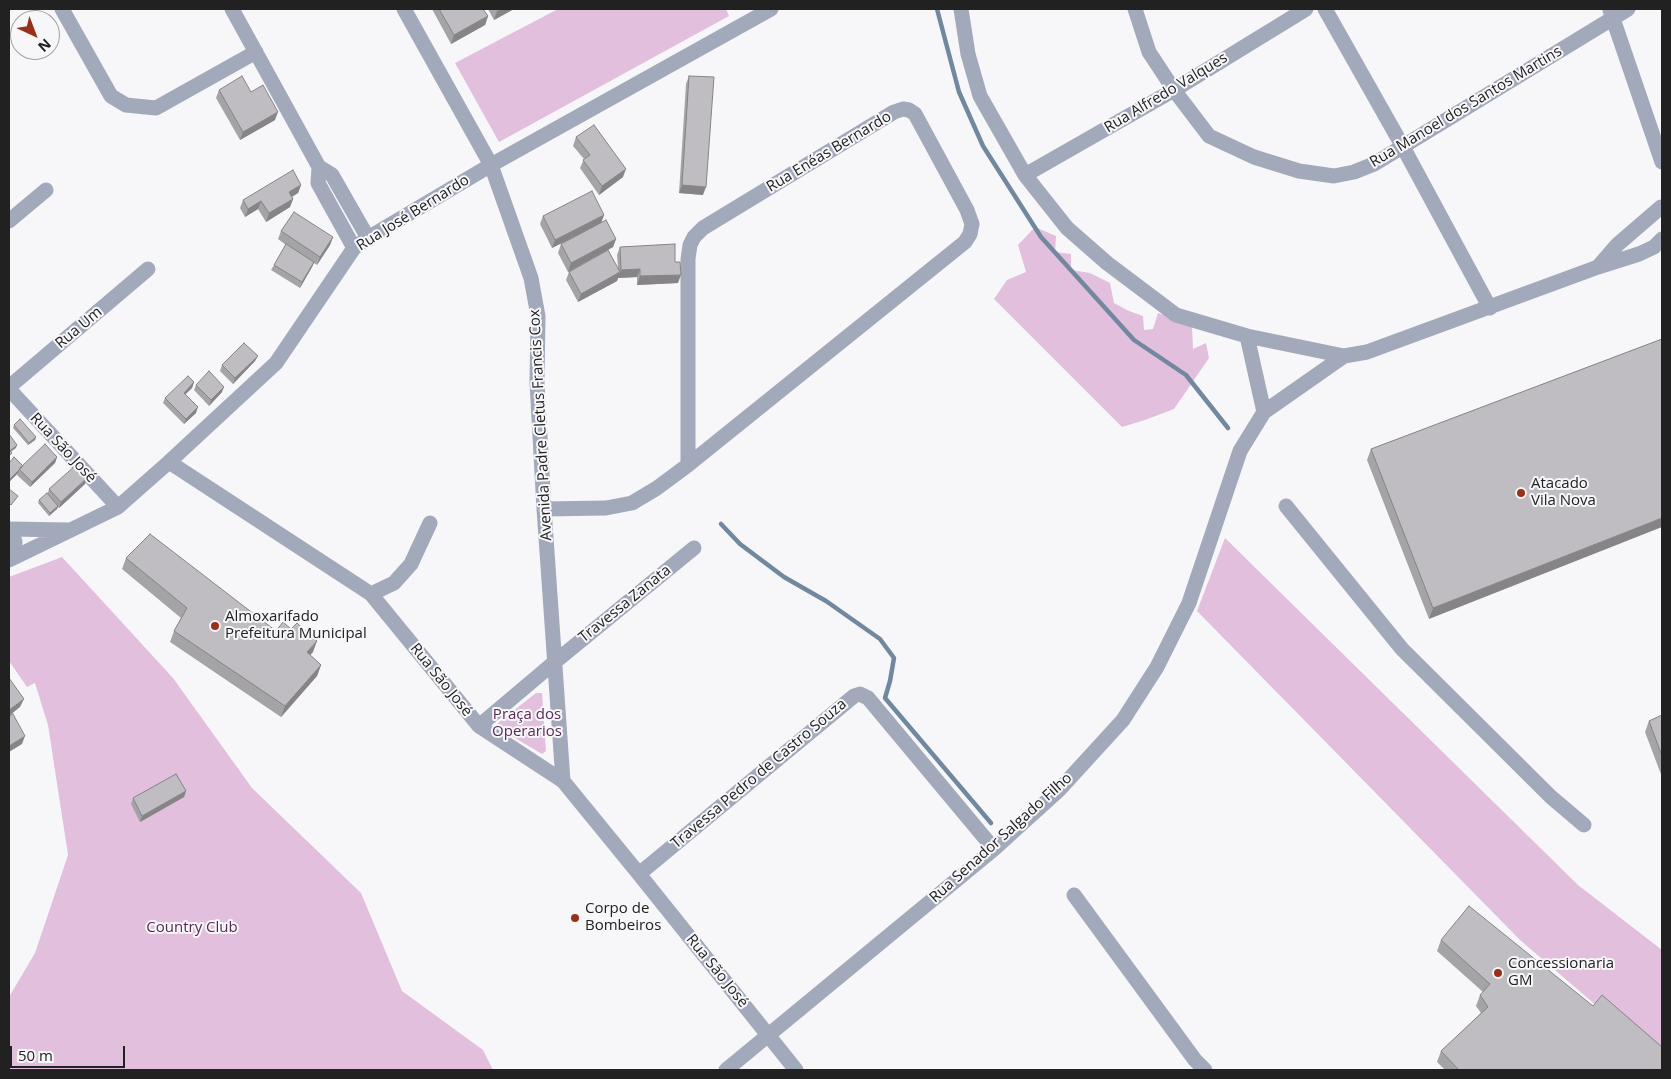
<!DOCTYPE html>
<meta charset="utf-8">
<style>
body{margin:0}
#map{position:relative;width:1671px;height:1079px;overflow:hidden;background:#f7f7fa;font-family:"Open Sans",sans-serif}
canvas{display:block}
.frame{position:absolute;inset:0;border:10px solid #212122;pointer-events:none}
.north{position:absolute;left:10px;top:10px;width:50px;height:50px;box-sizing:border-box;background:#f7f7fa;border:1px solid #a1a1a4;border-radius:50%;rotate:137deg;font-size:14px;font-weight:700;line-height:20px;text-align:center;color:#212122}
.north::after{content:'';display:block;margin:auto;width:18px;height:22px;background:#99301a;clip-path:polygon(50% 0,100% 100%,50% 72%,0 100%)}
.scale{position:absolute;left:10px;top:1046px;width:115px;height:22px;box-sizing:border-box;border:2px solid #212122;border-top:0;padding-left:6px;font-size:15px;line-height:18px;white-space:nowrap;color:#212122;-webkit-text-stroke:4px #f7f7fa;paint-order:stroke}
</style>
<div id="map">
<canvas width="1671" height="1079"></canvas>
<div class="frame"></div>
<div class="north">N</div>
<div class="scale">50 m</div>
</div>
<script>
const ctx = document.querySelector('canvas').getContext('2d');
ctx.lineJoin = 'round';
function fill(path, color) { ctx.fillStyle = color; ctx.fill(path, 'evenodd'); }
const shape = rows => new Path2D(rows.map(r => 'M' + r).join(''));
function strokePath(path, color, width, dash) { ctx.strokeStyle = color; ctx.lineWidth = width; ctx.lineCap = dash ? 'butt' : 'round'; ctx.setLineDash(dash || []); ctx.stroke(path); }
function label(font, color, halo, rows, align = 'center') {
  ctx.font = font + ' "Open Sans",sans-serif'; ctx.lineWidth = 4; ctx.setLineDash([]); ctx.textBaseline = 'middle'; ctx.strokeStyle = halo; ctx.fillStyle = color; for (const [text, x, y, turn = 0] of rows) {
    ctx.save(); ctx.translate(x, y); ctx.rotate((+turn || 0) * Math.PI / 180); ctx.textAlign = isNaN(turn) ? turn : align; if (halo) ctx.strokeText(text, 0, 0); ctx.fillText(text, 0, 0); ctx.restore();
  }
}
const green = shape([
 [558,9,726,9,729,16,499,142,455,63],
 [1035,227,1056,236,1055,252,1071,254,1071,270,1090,273,1110,283,1114,303,1129,311,1143,316,1144,330,1153,329,1158,313,1171,317,1192,327,1193,349,1206,343,1209,358,1174,409,1145,420,1122,427,994,299,1007,280,1026,272,1018,245],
 [1225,538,1578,885,1662,950,1662,1062,1520,940,1197,611],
 [62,557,173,678,252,788,361,893,402,991,483,1050,493,1070,9,1070,9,997,35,953,68,855,48,725,35,683,27,687,9,661,9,577],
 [536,693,542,693,546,751,542,754,500,729,498,723]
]);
const stream = shape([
 [937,9,959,92,983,146,1041,237,1134,340,1186,375,1228,428],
 [721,524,740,544,784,577,826,601,880,639,894,658,890,681,885,698,991,823]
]);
const minor = shape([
 [62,9,111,96,126,105,156,108,256,52],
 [232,9,319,167],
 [404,9,491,165,531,278,538,316,537,382,544,509,563,781],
 [961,9,968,54,980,96,1025,175,1067,228,1107,263,1176,315,1247,336,1344,356,1367,352,1598,267,1639,254,1654,247,1662,239],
 [1135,9,1149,52,1174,90,1209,136,1254,157,1299,171,1334,176,1354,172,1374,164,1628,9],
 [1325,9,1403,147,1490,308],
 [1610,10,1662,162],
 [1025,175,1174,90,1306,9],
 [9,221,46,190],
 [354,248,318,183,319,167,332,175,368,238],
 [1598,267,1617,245,1661,207],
 [1247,336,1264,412,1344,356],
 [9,387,148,269],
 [9,389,118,507],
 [169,462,371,594,479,726,563,781,639,874,796,1070],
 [1286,506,1402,649,1551,797,1584,825],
 [544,509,606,508,632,503,657,488,688,465,965,242,970,234,972,224,967,210,915,114,909,110,903,109,894,112,703,228,694,237,690,245,688,259,688,465],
 [9,529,68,530],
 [9,529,13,535,15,542,14,549,9,559],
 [9,560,118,507,169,462,276,363,354,248,368,238,491,165,771,9],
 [371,594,394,583,411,564,430,523],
 [479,726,556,661,694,548],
 [639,874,854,696,860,694,868,698,994,849],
 [1074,895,1195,1060,1205,1070],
 [726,1070,994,849,1059,790,1123,720,1157,667,1189,603,1240,451,1264,412]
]);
const wall = shape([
 [432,9,483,9,488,16,485,25,451,44],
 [488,9,514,9,494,20],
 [689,76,703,195,679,193,686,84],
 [219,90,251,92,275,120,240,140,216,98],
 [576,137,623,177,599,195,580,168,584,159,573,146],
 [301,185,298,193,292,197,293,199,290,207,266,222,258,209,245,217,240,208,243,200],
 [604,215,601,223,616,239,613,247,568,272,558,253,561,244,585,231,552,248,540,224,543,216],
 [281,231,333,237,330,245,317,265,314,263,312,267,300,288,271,270,286,245,278,239],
 [620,247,675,262,678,283,637,285,637,277,618,278,617,281,578,302,566,280,569,272,618,268,617,255],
 [1662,339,1429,619,1367,460,1371,449],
 [258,356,255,361,233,384,220,371,222,365],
 [194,382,192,388,185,395,196,413,184,424,163,403,165,398],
 [196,385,222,392,209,406,194,390],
 [14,425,36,437,35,440,28,445,13,428],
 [57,457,55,463,30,487,17,475,18,473,9,482,9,463,23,466],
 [85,484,59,508,58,507,57,509,49,516,38,503,39,500,48,493,49,489],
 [126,558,276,631,313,652,310,655,321,665,317,676,281,717,170,642,174,631,181,618,122,569],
 [1662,715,1662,777,1645,732,1649,721],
 [186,791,184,797,140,822,131,804,133,798],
 [1441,940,1662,1070,1445,1070,1437,1062,1441,1051,1481,1013,1476,1006,1480,995,1483,992,1437,951]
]);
const shadedWall = shape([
 [502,9,514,9,494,20,497,11],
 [488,16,485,25,451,44,454,35],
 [278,112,275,120,240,140,243,132],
 [626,169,623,177,599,195,602,186],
 [301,185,298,193,286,200,289,192],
 [682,185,706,187,703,195,679,193],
 [293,199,290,207,266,222,269,213],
 [261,201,258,209,245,217,248,209],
 [604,215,601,223,552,248,555,240],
 [333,237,330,245,317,265,320,257],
 [616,239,613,247,568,272,571,263],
 [314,262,312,267,300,288,302,282],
 [640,269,637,277,618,278,621,270],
 [620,272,617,281,578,302,581,294],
 [681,275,678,283,637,285,640,276],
 [258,356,255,361,233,384,235,378],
 [194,382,192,388,181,398,184,393],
 [224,387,222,392,209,406,211,400],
 [198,407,196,413,184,424,186,419],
 [36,437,35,440,28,445,29,443],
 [17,445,16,448,9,453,9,451],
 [57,457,55,463,30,487,32,482],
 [19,470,18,473,9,482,10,479],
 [87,478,85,484,59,508,61,502],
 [58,506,57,509,49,516,50,513],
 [1662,518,1662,527,1429,619,1433,608],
 [317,641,313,652,303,663,307,652],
 [321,665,317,676,281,717,285,706],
 [24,699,20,707,9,716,9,710],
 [25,736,22,744,9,752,9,746],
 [186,791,184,797,140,822,142,816]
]);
const building = shape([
 [439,9,483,9,488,16,454,35,439,9],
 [242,76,251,92,263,85,278,112,243,132,219,90,242,76],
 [689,76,714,77,706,187,682,185,689,76],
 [594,125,626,169,602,186,583,160,590,155,576,137,594,125],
 [293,170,301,185,289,192,293,199,269,213,261,201,248,209,243,200,293,170],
 [592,191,604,215,555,240,543,216,592,191],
 [294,212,333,237,320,257,281,231,294,212],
 [606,220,616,239,571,263,561,244,606,220],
 [286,244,314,262,302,282,274,265,286,244],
 [675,244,675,262,680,262,681,275,640,276,640,269,621,270,620,247,675,244],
 [608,250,620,272,581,294,569,272,608,250],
 [1662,339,1662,518,1433,608,1371,449,1662,339],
 [244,343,258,356,235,378,222,365,244,343],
 [209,371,224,387,211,400,196,385,209,371],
 [188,376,194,382,184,393,198,407,186,419,165,398,188,376],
 [20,419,36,437,29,443,14,425,20,419],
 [9,434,17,445,10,451,9,449,9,434],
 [45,444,57,457,32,482,19,469,45,444],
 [9,449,12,453,9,456,9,449],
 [14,457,23,466,10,479,9,477,9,463,14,457],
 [76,465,87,478,61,502,49,489,76,465],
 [9,489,18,496,11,505,9,503,9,489],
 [47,493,58,506,50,513,39,500,47,493],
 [150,534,276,631,283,622,291,629,297,623,317,641,307,652,321,665,285,706,174,631,187,608,126,558,150,534],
 [9,678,24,699,9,710,9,678],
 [13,714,25,736,9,746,9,716,13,714],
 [1662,715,1662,756,1649,721,1662,715],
 [176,774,186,791,142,816,133,798,176,774],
 [1469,906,1593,1006,1602,995,1662,1047,1662,1070,1459,1070,1441,1051,1488,1007,1480,995,1490,984,1441,940,1469,906]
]);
const markers = [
 [1521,493,5,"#99301a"],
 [215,626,5,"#99301a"],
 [575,918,5,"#99301a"],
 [1498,973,5,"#99301a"]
];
const streetNames = [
 ["Rua Alfredo Valques",1166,93,-31],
 ["Rua Manoel dos Santos Martins",1466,107,-31],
 ["Rua Enéas Bernardo",829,152,-31],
 ["Rua José Bernardo",413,213,-32],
 ["Rua Um",79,328,-40],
 ["Avenida Padre Cletus Francis Cox",541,425,-93],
 ["Rua São José",63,448,47],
 ["Travessa Zanata",625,604,-39],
 ["Rua São José",441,680,51],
 ["Travessa Pedro de Castro Souza",759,774,-40],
 ["Rua Senador Salgado Filho",1001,838,-42],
 ["Rua São José",717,971,51]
];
const poiNames = [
 ["Atacado",1531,484],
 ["Vila Nova",1531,501],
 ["Almoxarifado",225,617],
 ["Prefeitura Municipal",225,634],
 ["Corpo de",585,909],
 ["Bombeiros",585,926],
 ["Concessionaria",1508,964],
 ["GM",1508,981]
];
const parkNames = [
 ["Praça dos",527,715],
 ["Operarios",527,732],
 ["Country Club",192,928]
];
fill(green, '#e2bfdd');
strokePath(stream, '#71889e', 4.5);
strokePath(minor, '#a2a9ba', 15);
fill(wall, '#a4a3a6');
fill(shadedWall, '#868487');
fill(building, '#bfbdc1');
strokePath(building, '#868487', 1);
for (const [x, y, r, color] of markers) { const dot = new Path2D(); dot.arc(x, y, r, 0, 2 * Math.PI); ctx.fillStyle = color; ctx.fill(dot); strokePath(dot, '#f7f7fa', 2); }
label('15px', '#212122', '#f7f7fa', streetNames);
label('15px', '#212122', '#f7f7fa', poiNames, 'left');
label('15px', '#572b53', '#f7f7fa', parkNames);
</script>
